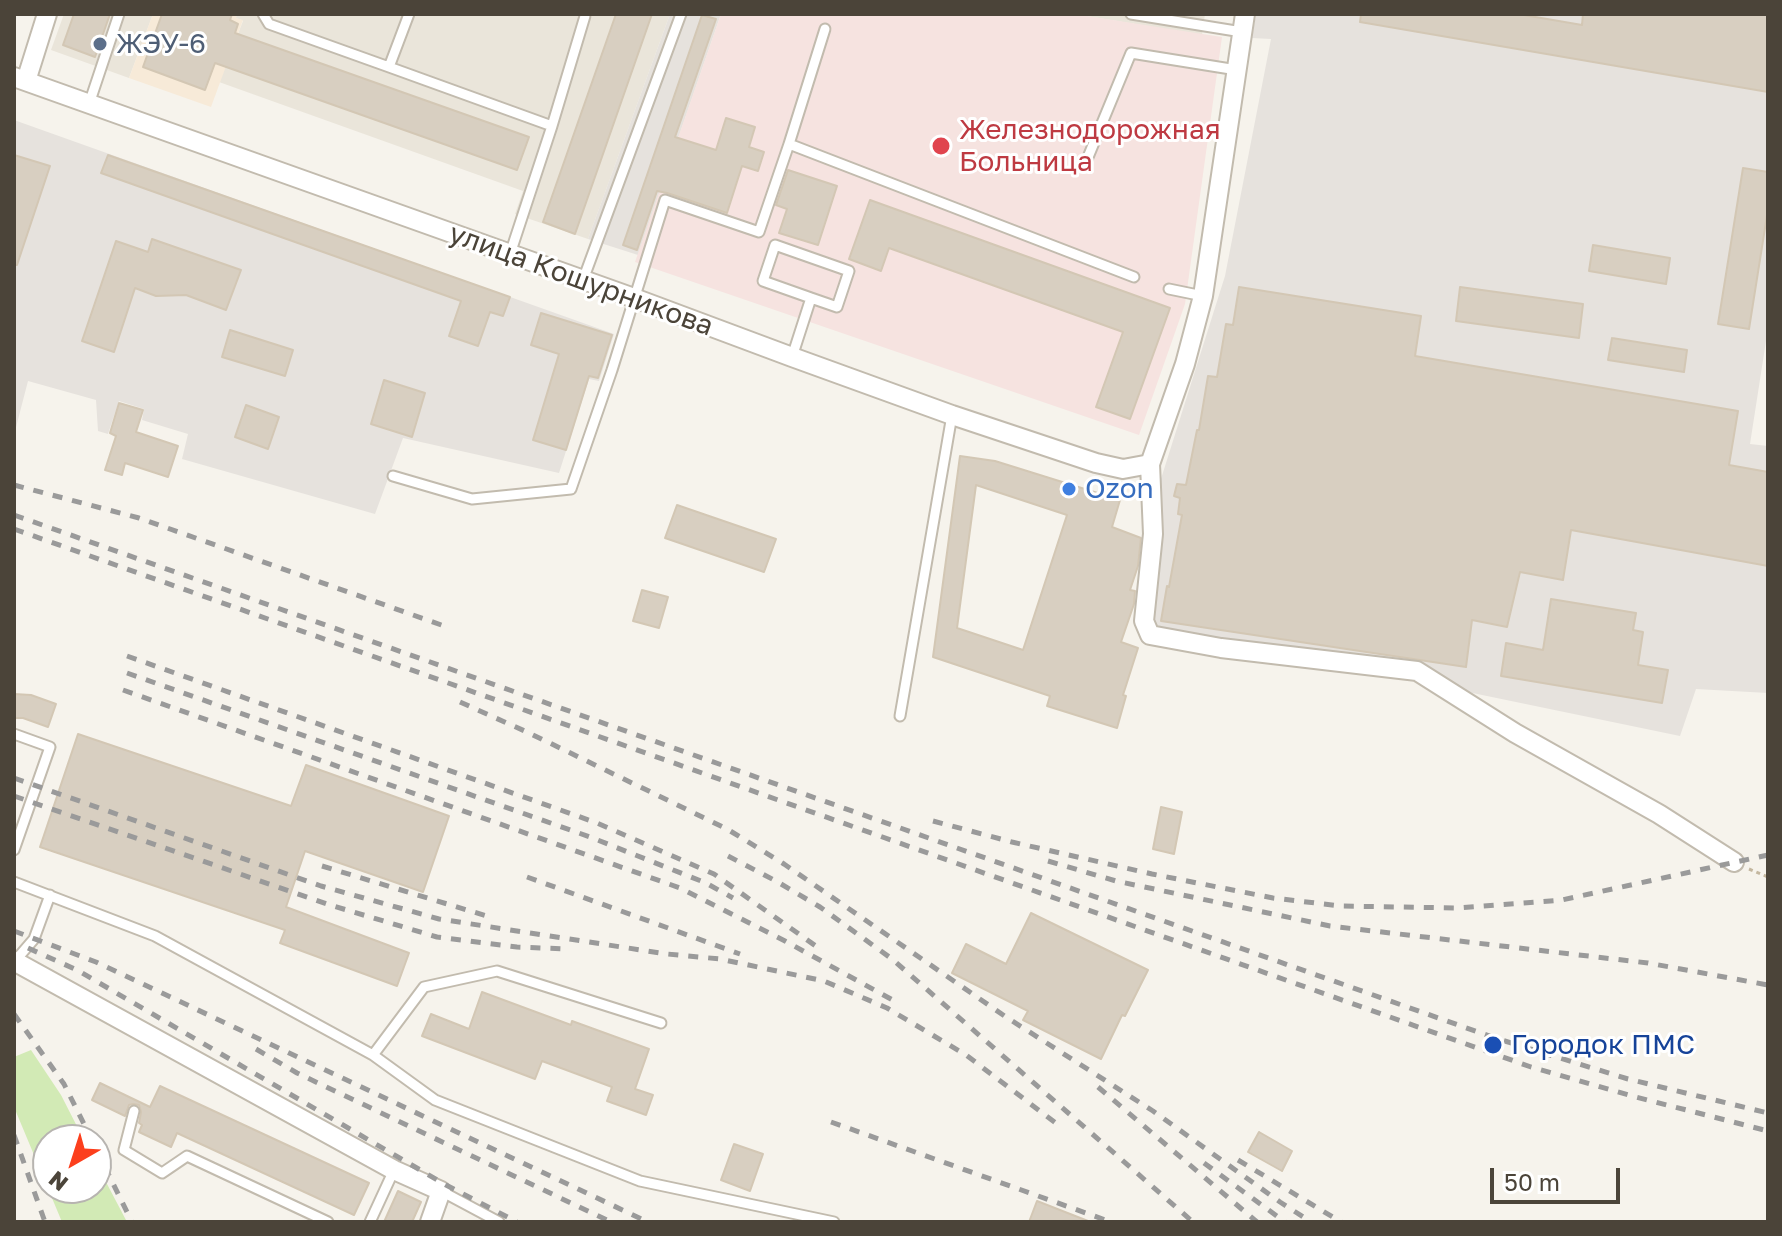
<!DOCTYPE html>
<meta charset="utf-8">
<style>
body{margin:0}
#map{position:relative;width:1782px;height:1236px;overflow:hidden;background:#f6f3ec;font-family:"Golos Text",sans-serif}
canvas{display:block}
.frame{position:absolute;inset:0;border:16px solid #4b4439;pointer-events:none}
.north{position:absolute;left:32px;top:1124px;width:80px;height:80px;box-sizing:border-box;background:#fff;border:2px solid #b7b4b0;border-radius:50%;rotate:219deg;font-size:22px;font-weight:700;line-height:32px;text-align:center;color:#4b4439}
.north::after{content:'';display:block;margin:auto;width:28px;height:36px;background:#fc3f1d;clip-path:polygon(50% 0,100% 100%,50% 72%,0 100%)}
.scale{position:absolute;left:1490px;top:1168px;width:130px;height:36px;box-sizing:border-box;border:4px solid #4b4439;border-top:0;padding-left:10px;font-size:24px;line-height:28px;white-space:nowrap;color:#4b4439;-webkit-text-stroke:6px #fff;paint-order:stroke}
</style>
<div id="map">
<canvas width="1782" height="1236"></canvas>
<div class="frame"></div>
<div class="north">N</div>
<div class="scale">50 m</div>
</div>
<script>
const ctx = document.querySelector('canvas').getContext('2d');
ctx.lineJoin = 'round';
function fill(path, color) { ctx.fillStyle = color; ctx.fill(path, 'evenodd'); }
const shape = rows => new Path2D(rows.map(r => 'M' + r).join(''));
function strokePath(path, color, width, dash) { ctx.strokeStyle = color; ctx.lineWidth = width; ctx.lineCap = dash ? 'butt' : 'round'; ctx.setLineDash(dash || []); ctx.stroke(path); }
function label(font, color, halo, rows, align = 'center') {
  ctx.font = font + ' "Golos Text",sans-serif'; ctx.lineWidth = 6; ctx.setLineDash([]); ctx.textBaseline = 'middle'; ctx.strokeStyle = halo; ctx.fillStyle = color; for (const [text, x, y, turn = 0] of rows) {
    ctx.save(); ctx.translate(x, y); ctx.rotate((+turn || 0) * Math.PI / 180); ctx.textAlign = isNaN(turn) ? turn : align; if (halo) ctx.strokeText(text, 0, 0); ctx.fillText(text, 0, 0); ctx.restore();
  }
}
const residential = shape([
 [64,14,153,14,129,78,51,50],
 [237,14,670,14,588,239,515,214,523,191,219,82,243,21,236,18],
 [1074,14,1205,14,1202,35]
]);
const commercial = shape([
 [153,14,237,14,236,18,243,20,211,107,129,78]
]);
const industrial = shape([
 [670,14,721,14,638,255,588,239],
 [1256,14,1741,14,1768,40,1768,328,1750,444,1768,446,1768,693,1696,689,1680,736,1154,627,1160,482,1225,276,1271,39,1252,38],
 [14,120,614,334,599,381,589,379,559,473,403,438,375,514,182,459,188,434,142,420,144,409,119,401,108,434,98,431,96,400,28,381,14,435]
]);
const medical = shape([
 [721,14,1074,14,1222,37,1185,304,1139,435,635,262]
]);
const green = shape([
 [31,1050,61,1095,84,1140,48,1140,48,1188,96,1188,96,1163,127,1222,62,1222,14,1107,14,1057]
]);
const building = shape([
 [74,14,110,14,95,57,63,45,74,14],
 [162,14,232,14,230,20,238,24,235,33,529,137,517,170,215,63,205,90,143,67,162,14],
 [616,14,652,14,575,234,543,222,616,14],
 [1361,14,1518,14,1582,25,1583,14,1768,14,1768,92,1360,22,1361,14],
 [702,15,716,19,675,137,716,150,726,118,755,127,749,147,764,152,758,171,742,166,727,213,667,193,657,191,637,250,623,245,702,15],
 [14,155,50,166,17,265,14,265,14,155],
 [108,155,510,297,503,316,490,312,478,346,449,336,461,301,101,173,108,155],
 [1743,168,1768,172,1768,209,1749,329,1718,324,1743,168],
 [788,170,837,186,818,245,779,233,787,209,776,205,788,170],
 [870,200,1170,308,1130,419,1096,407,1123,332,889,248,881,271,849,259,870,200],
 [152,239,241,270,226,310,186,295,156,296,135,288,114,352,82,341,116,241,148,252,152,239],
 [1593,245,1670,258,1666,284,1589,271,1593,245],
 [1239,287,1421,316,1415,356,1738,411,1729,465,1768,472,1768,566,1571,530,1563,580,1520,572,1507,627,1472,620,1466,667,1161,621,1167,586,1169,587,1182,515,1178,514,1180,498,1174,496,1177,484,1186,485,1197,430,1199,430,1208,376,1217,377,1226,324,1233,325,1239,287],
 [1460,287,1583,304,1579,338,1456,321,1460,287],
 [541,313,612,335,598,378,589,376,566,450,533,440,559,354,531,345,541,313],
 [230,330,293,350,285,376,222,357,230,330],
 [1612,338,1687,350,1684,372,1608,360,1612,338],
 [384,380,425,393,412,437,371,424,384,380],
 [119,403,143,410,136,432,178,446,168,477,125,463,122,475,105,470,116,436,110,433,119,403],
 [246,405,279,417,268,449,235,437,246,405],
 [960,456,995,461,1120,500,1112,527,1141,538,1138,566,1130,590,1135,591,1134,604,1121,642,1138,648,1123,695,1126,696,1117,728,1047,706,1050,696,933,657,960,456],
 [976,485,1067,515,1023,650,957,628,976,485],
 [677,505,776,539,764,572,665,538,677,505],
 [642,590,668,597,659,628,633,621,642,590],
 [1551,599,1636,613,1633,630,1643,632,1638,665,1668,670,1662,703,1501,676,1506,643,1543,650,1551,599],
 [14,694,31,695,56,704,48,727,23,718,14,718,14,694],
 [78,734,291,806,306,765,449,816,423,892,305,851,286,907,409,953,397,986,280,943,285,930,40,847,78,734],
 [1161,807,1182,812,1174,854,1153,849,1161,807],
 [1031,913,1148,970,1125,1016,1122,1015,1101,1059,1023,1020,1028,1011,952,973,966,944,1006,964,1031,913],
 [482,992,571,1025,572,1021,649,1049,635,1089,653,1095,646,1115,607,1101,612,1087,542,1061,535,1079,422,1036,431,1014,469,1029,482,992],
 [100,1083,150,1107,160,1086,369,1183,354,1215,177,1133,171,1147,139,1132,142,1125,139,1123,141,1112,139,1105,133,1104,129,1105,125,1116,92,1100,100,1083],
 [1259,1132,1292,1151,1282,1171,1248,1152,1259,1132],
 [734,1144,763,1154,750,1191,721,1180,734,1144],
 [398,1191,421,1202,412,1222,384,1222,398,1191],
 [1037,1201,1088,1221,1088,1222,1029,1222,1037,1201]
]);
const path = shape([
 [1749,869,1768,877]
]);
const service = shape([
 [263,14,269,24,389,67],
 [409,14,389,67,552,126,510,254],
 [1131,14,1242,32],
 [89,104,119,14],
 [552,126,585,16],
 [789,144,825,29],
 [1086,162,1131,53,1237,70],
 [583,280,681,14],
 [1169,289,1203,296],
 [792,357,811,298,837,307,849,271,775,245,763,281,811,298],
 [393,476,472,499,571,489,612,370,665,200,759,232,789,144,1134,277],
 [900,716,952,415],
 [14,734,50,747,14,850],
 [14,882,155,936,373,1055,424,987,497,971,661,1023],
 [15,961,34,939,50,895],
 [373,1055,435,1100,640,1181,834,1222],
 [134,1111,124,1150,162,1173,187,1156,328,1222],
 [441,1191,499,1222],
 [370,1222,394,1170]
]);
const minor = shape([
 [1245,14,1203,296,1185,364,1150,464,1153,534,1144,621,1150,635,1221,648,1417,671,1515,733,1659,814,1734,862],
 [14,77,634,298,792,357,952,415,1096,463,1123,469,1150,464],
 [26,81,47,14],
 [14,961,394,1170,441,1191,430,1222]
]);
const rail = shape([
 [14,485,139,518,447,627],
 [14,515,1495,1038,1628,1079,1768,1113],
 [14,529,1531,1067,1632,1096,1768,1131],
 [127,656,597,823,714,874,820,949],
 [127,673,590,837,706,883,733,898],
 [123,690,680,888,785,941,900,1004],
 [460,702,527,732,727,829,784,864,1006,1017,1153,1111,1280,1202,1311,1222],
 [14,778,321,886,439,919,667,954,720,959,824,981,887,1008,966,1055,1061,1127],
 [14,796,330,905,437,937,517,947,566,949],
 [933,821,1012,842,1152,874,1273,898,1341,906,1458,908,1562,900,1768,855],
 [728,856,776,881,820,907,892,959,1193,1222],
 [1048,861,1116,881,1330,926,1648,963,1768,985],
 [322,866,490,917],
 [527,877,740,954],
 [14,931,96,962,648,1222],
 [28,948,77,970,446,1185,517,1222],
 [14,1014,64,1084,92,1140],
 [256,1049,297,1073,611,1222],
 [1098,1087,1257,1222],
 [831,1122,1111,1222],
 [14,1135,45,1222],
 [96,1149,132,1222],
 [1238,1160,1341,1222],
 [1204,1163,1285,1222]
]);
const markers = [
 [100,44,8,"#5c6f8a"],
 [941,146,10,"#e0444e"],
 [1069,489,8,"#3f7fe0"],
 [1493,1045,10,"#1a4fb4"]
];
const serviceNames = [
 ["ЖЭУ-6",116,44]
];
const healthNames = [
 ["Железнодорожная",959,130],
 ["Больница",959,162]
];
const streetNames = [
 ["улица Кошурникова",581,280,20]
];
const shopNames = [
 ["Ozon",1085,489]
];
const transitNames = [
 ["Городок ПМС",1511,1045]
];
fill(residential, '#eae5da');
fill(commercial, '#f7ead8');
fill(industrial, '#e6e2dd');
fill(medical, '#f6e3e0');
fill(green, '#d2eab5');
fill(building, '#d8cfc1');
strokePath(building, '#d3c7b4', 2);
strokePath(service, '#c2bbae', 13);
strokePath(minor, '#c2bbae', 22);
strokePath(path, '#c4b79f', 3, [4, 4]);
strokePath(service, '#fff', 9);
strokePath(minor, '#fff', 18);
strokePath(rail, '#9a9a9a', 5, [10, 10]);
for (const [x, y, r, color] of markers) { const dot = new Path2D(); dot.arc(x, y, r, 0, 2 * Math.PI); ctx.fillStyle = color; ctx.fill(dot); strokePath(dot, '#fff', 3); }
label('28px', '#4e5e75', '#fff', serviceNames, 'left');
label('28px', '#be3a42', '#fff', healthNames, 'left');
label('28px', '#4b4439', '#fff', streetNames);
label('28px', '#366cbe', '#fff', shopNames, 'left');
label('28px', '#164399', '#fff', transitNames, 'left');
</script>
